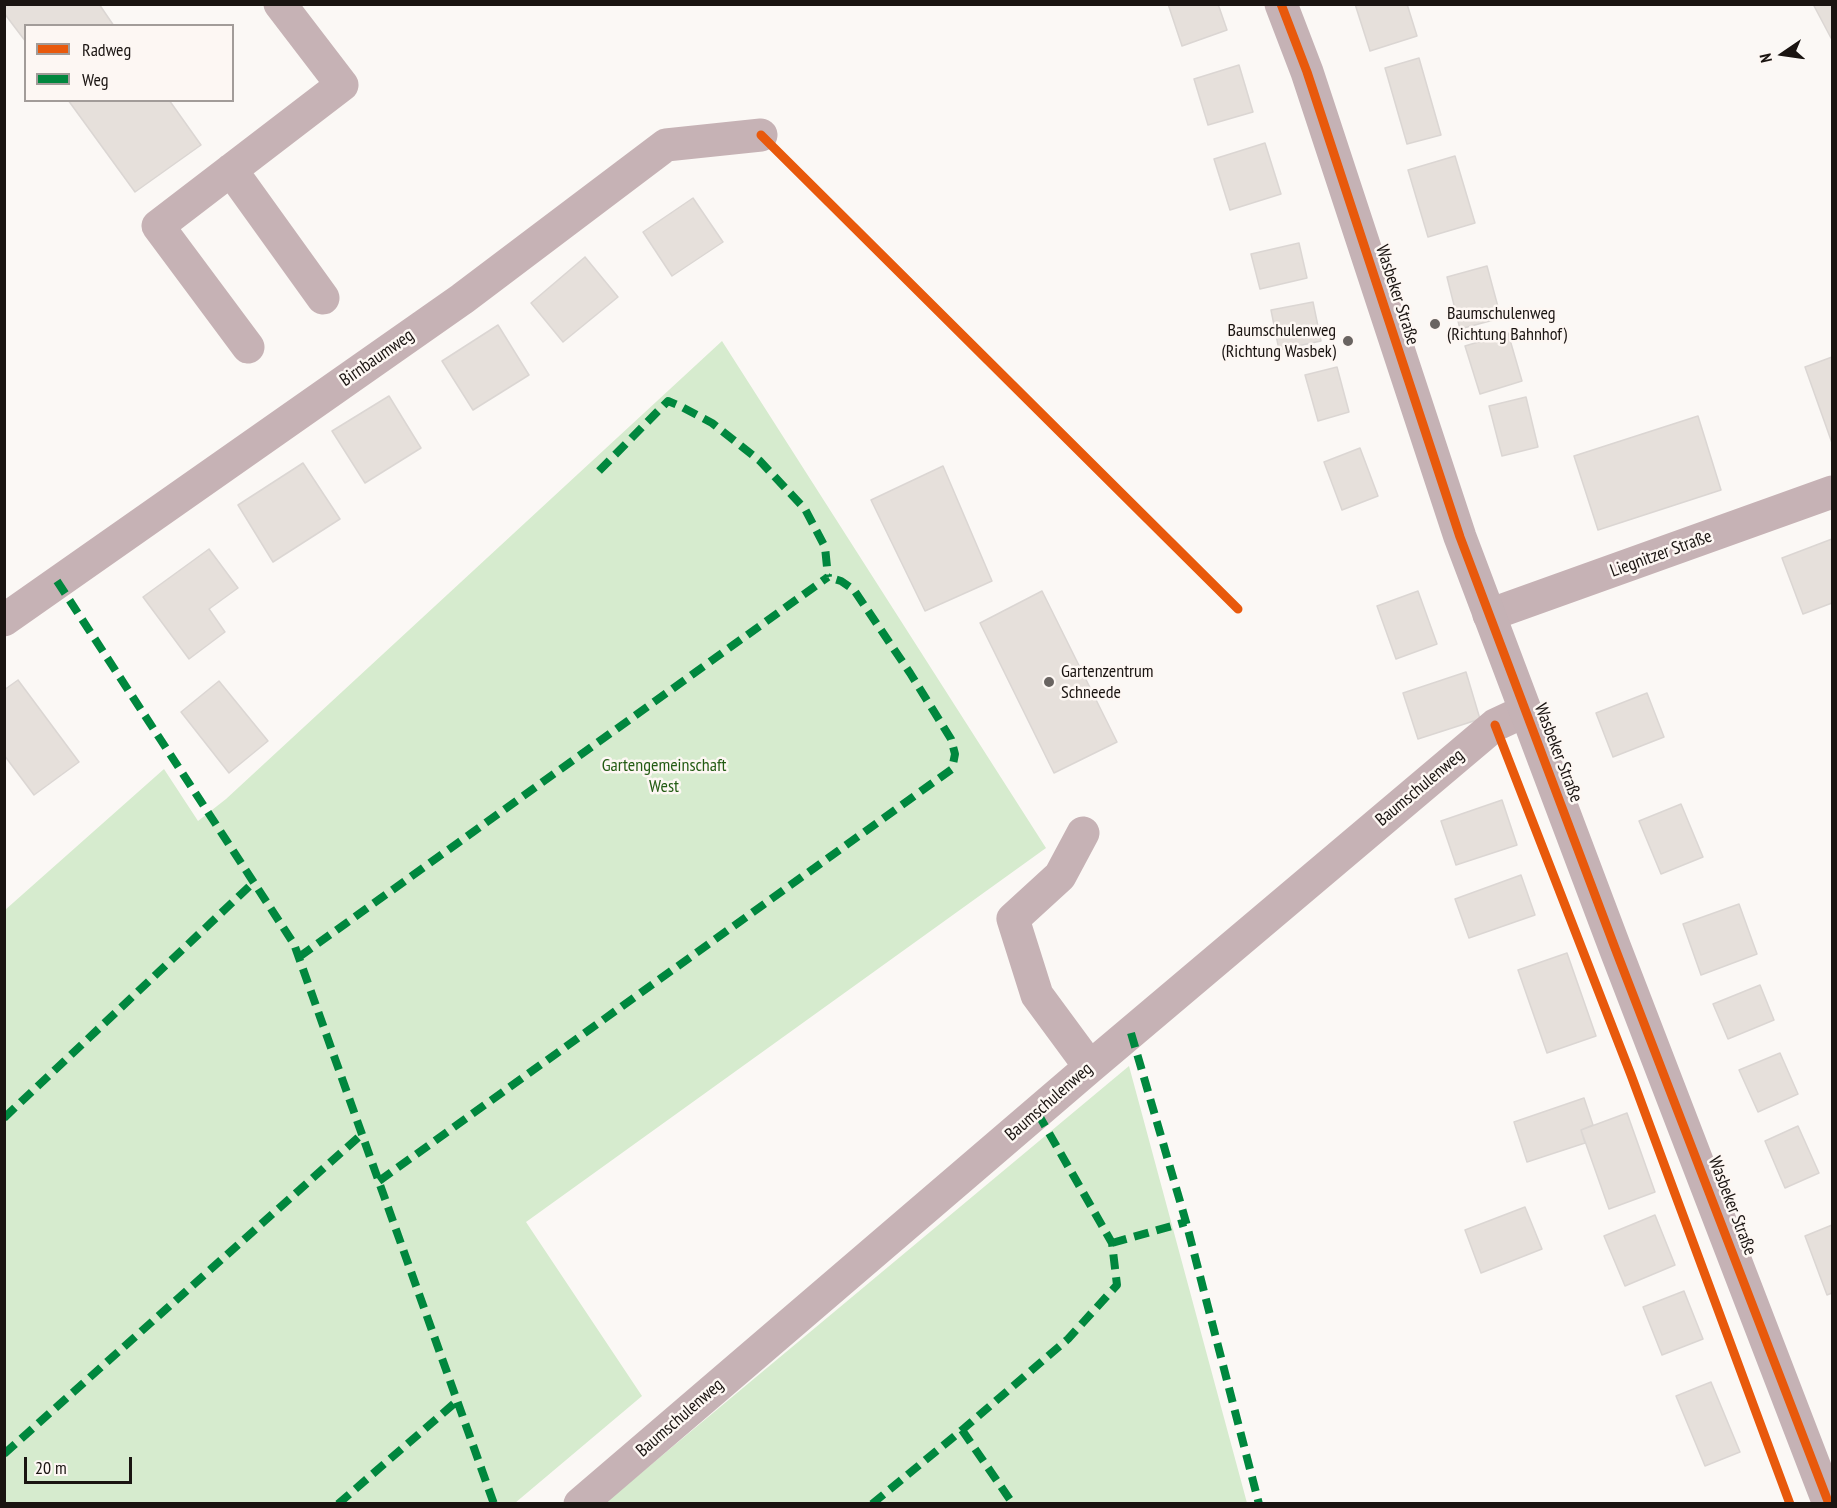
<!DOCTYPE html>
<meta charset="utf-8">
<style>
body{margin:0}
#map{position:relative;width:1837px;height:1508px;overflow:hidden;background:#fbf8f5;font-family:"PT Sans Narrow",sans-serif}
canvas{display:block}
.frame{position:absolute;inset:0;border:6px solid #1a1411;pointer-events:none}
.legend{position:absolute;left:24px;top:24px;width:210px;height:78px;box-sizing:border-box;background:#fdf7f3;border:2px solid #a29c99;margin:0;padding:8px 10px;list-style:none;font-size:18px;color:#1a1411}
.legend li{display:flex;align-items:center;gap:12px;height:30px}
.legend b{width:30px;border:2px solid #a29c99}
.north{position:absolute;left:1753px;top:24px;width:60px;height:60px;-webkit-text-stroke:4px #fdf7f3;paint-order:stroke;rotate:257deg;font-size:16px;font-weight:700;line-height:24px;text-align:center;color:#1a1411}
.north::after{content:'';display:block;margin:auto;width:21px;height:27px;background:#1a1411;clip-path:polygon(50% 0,100% 100%,50% 72%,0 100%)}
.scale{position:absolute;left:24px;top:1457px;width:108px;height:27px;box-sizing:border-box;border:3px solid #1a1411;border-top:0;padding-left:8px;font-size:18px;line-height:21px;white-space:nowrap;color:#1a1411;-webkit-text-stroke:4px #fdf7f3;paint-order:stroke}
</style>
<div id="map">
<canvas width="1837" height="1508"></canvas>
<div class="frame"></div>
<ul class="legend">
<li><b style="height:8px;background:#e8590c"></b>Radweg</li>
<li><b style="height:8px;background:#00873e"></b>Weg</li>
</ul>
<div class="north">N</div>
<div class="scale">20 m</div>
</div>
<script>
const ctx = document.querySelector('canvas').getContext('2d');
ctx.lineJoin = 'round';
function fill(path, color) { ctx.fillStyle = color; ctx.fill(path, 'evenodd'); }
const shape = rows => new Path2D(rows.map(r => 'M' + r).join(''));
function strokePath(path, color, width, dash) { ctx.strokeStyle = color; ctx.lineWidth = width; ctx.lineCap = dash ? 'butt' : 'round'; ctx.setLineDash(dash || []); ctx.stroke(path); }
function label(font, color, halo, rows, align = 'center') {
  ctx.font = font + ' "PT Sans Narrow",sans-serif'; ctx.lineWidth = 5; ctx.setLineDash([]); ctx.textBaseline = 'middle'; ctx.strokeStyle = halo; ctx.fillStyle = color; for (const [text, x, y, turn = 0] of rows) {
    ctx.save(); ctx.translate(x, y); ctx.rotate((+turn || 0) * Math.PI / 180); ctx.textAlign = isNaN(turn) ? turn : align; if (halo) ctx.strokeText(text, 0, 0); ctx.fillText(text, 0, 0); ctx.restore();
  }
}
const green = shape([
 [722,341,1046,848,526,1222,642,1396,515,1503,5,1503,5,910,164,769,198,821,226,799],
 [1129,1066,1247,1503,605,1503]
]);
const building = shape([
 [4,4,99,4,114,26,26,26,26,42,4,13,4,4],
 [1168,4,1218,4,1227,30,1182,46,1168,4],
 [1355,4,1407,4,1417,36,1370,51,1355,4],
 [1813,4,1832,4,1832,37,1831,38,1813,4],
 [1419,58,1441,135,1407,144,1385,68,1419,58],
 [1239,65,1253,112,1208,125,1194,79,1239,65],
 [68,100,169,100,201,145,135,192,68,100],
 [1265,143,1281,194,1230,210,1214,159,1265,143],
 [1455,156,1475,223,1428,237,1408,170,1455,156],
 [693,198,723,242,672,276,643,232,693,198],
 [1299,243,1307,278,1260,289,1251,254,1299,243],
 [585,257,618,297,563,342,531,303,585,257],
 [1487,266,1501,318,1460,329,1447,277,1487,266],
 [1313,302,1321,341,1279,350,1271,310,1313,302],
 [498,325,529,375,473,410,442,361,498,325],
 [1508,333,1522,381,1480,394,1465,346,1508,333],
 [1832,357,1832,443,1805,367,1832,357],
 [1337,367,1349,412,1318,421,1305,375,1337,367],
 [389,396,421,448,365,483,332,431,389,396],
 [1526,397,1538,447,1502,456,1489,406,1526,397],
 [1698,416,1721,490,1598,530,1574,456,1698,416],
 [1360,448,1378,496,1342,510,1324,462,1360,448],
 [303,463,340,519,273,562,238,505,303,463],
 [943,466,992,581,925,611,871,500,943,466],
 [1832,539,1832,603,1803,614,1782,558,1832,539],
 [209,549,238,588,209,609,225,632,189,659,143,597,209,549],
 [1042,591,1117,742,1054,773,980,623,1042,591],
 [1418,591,1437,644,1396,659,1377,606,1418,591],
 [1466,672,1480,719,1418,739,1403,693,1466,672],
 [18,680,79,762,34,795,4,755,4,690,18,680],
 [219,681,268,741,229,773,181,712,219,681],
 [1647,693,1664,737,1613,757,1596,713,1647,693],
 [1502,800,1517,845,1456,865,1441,821,1502,800],
 [1681,804,1703,857,1661,874,1639,821,1681,804],
 [1521,875,1535,915,1469,938,1455,899,1521,875],
 [1739,904,1757,954,1701,975,1683,924,1739,904],
 [1567,953,1596,1036,1547,1053,1518,970,1567,953],
 [1760,985,1774,1020,1728,1039,1713,1004,1760,985],
 [1780,1053,1798,1094,1758,1112,1739,1070,1780,1053],
 [1584,1098,1593,1125,1581,1130,1585,1143,1527,1162,1514,1122,1584,1098],
 [1627,1113,1655,1192,1609,1209,1581,1130,1627,1113],
 [1798,1126,1819,1173,1785,1188,1765,1141,1798,1126],
 [1525,1207,1542,1249,1481,1273,1465,1230,1525,1207],
 [1655,1215,1675,1265,1625,1286,1604,1236,1655,1215],
 [1832,1225,1832,1293,1827,1295,1805,1236,1832,1225],
 [1684,1291,1703,1339,1662,1355,1643,1307,1684,1291],
 [1711,1382,1740,1452,1705,1466,1676,1396,1711,1382]
]);
const minor = shape([
 [231,170,323,298],
 [248,347,158,226,342,85,280,4],
 [1489,615,1832,492],
 [4,620,462,299,666,145,761,135],
 [1083,833,1060,876,1013,919,1037,995,1090,1067],
 [580,1504,1090,1067,1495,725,1525,711]
]);
const major = shape([
 [1281,4,1307,72,1460,537,1615,948,1829,1504]
]);
const quiet = shape([
 [599,471,668,401,680,406,712,423,760,461,805,509,825,547,828,577],
 [57,581,294,944,494,1504],
 [299,957,828,577],
 [1131,1033,1186,1222,1259,1504],
 [4,1118,254,882],
 [379,1181,952,769,955,754,951,739,910,673,854,590,841,581,828,577],
 [1112,1243,1186,1222],
 [962,1430,1013,1504],
 [4,1454,362,1134],
 [338,1504,457,1401],
 [872,1504,962,1430,1068,1339,1117,1285,1112,1243,1037,1112]
]);
const cycleway = shape([
 [1281,4,1307,72,1460,537,1615,948,1829,1504],
 [761,135,1238,609],
 [1495,725,1631,1075,1790,1504]
]);
const markers = [
 [1435,324,6,"#696461"],
 [1348,341,6,"#696461"],
 [1049,682,6,"#696461"]
];
const streetNames = [
 ["Wasbeker Straße",1397,295,72],
 ["Birnbaumweg",377,358,-35],
 ["Liegnitzer Straße",1661,554,-20],
 ["Wasbeker Straße",1558,753,69],
 ["Baumschulenweg",1420,788,-40],
 ["Baumschulenweg",1049,1102,-41],
 ["Wasbeker Straße",1732,1206,69],
 ["Baumschulenweg",680,1418,-41]
];
const poiNames = [
 ["Baumschulenweg",1447,314],
 ["(Richtung Bahnhof)",1447,335],
 ["Baumschulenweg",1336,331,"right"],
 ["(Richtung Wasbek)",1336,352,"right"],
 ["Gartenzentrum",1061,672],
 ["Schneede",1061,693]
];
const parkNames = [
 ["Gartengemeinschaft",664,766],
 ["West",664,787]
];
fill(green, '#d6ebce');
fill(building, '#e6e0db');
strokePath(building, '#dbd6d3', 1.5);
strokePath(minor, '#c6b2b5', 33);
strokePath(major, '#c5b2b5', 33);
strokePath(quiet, '#00873e', 8, [15, 8]);
strokePath(cycleway, '#e8590c', 9);
for (const [x, y, r, color] of markers) { const dot = new Path2D(); dot.arc(x, y, r, 0, 2 * Math.PI); ctx.fillStyle = color; ctx.fill(dot); strokePath(dot, '#fdf7f3', 2); }
label('18px', '#1a1411', '#fdf7f3', streetNames);
label('18px', '#1a1411', '#fdf7f3', poiNames, 'left');
label('18px', '#235b13', '#fdf7f3', parkNames);
</script>
